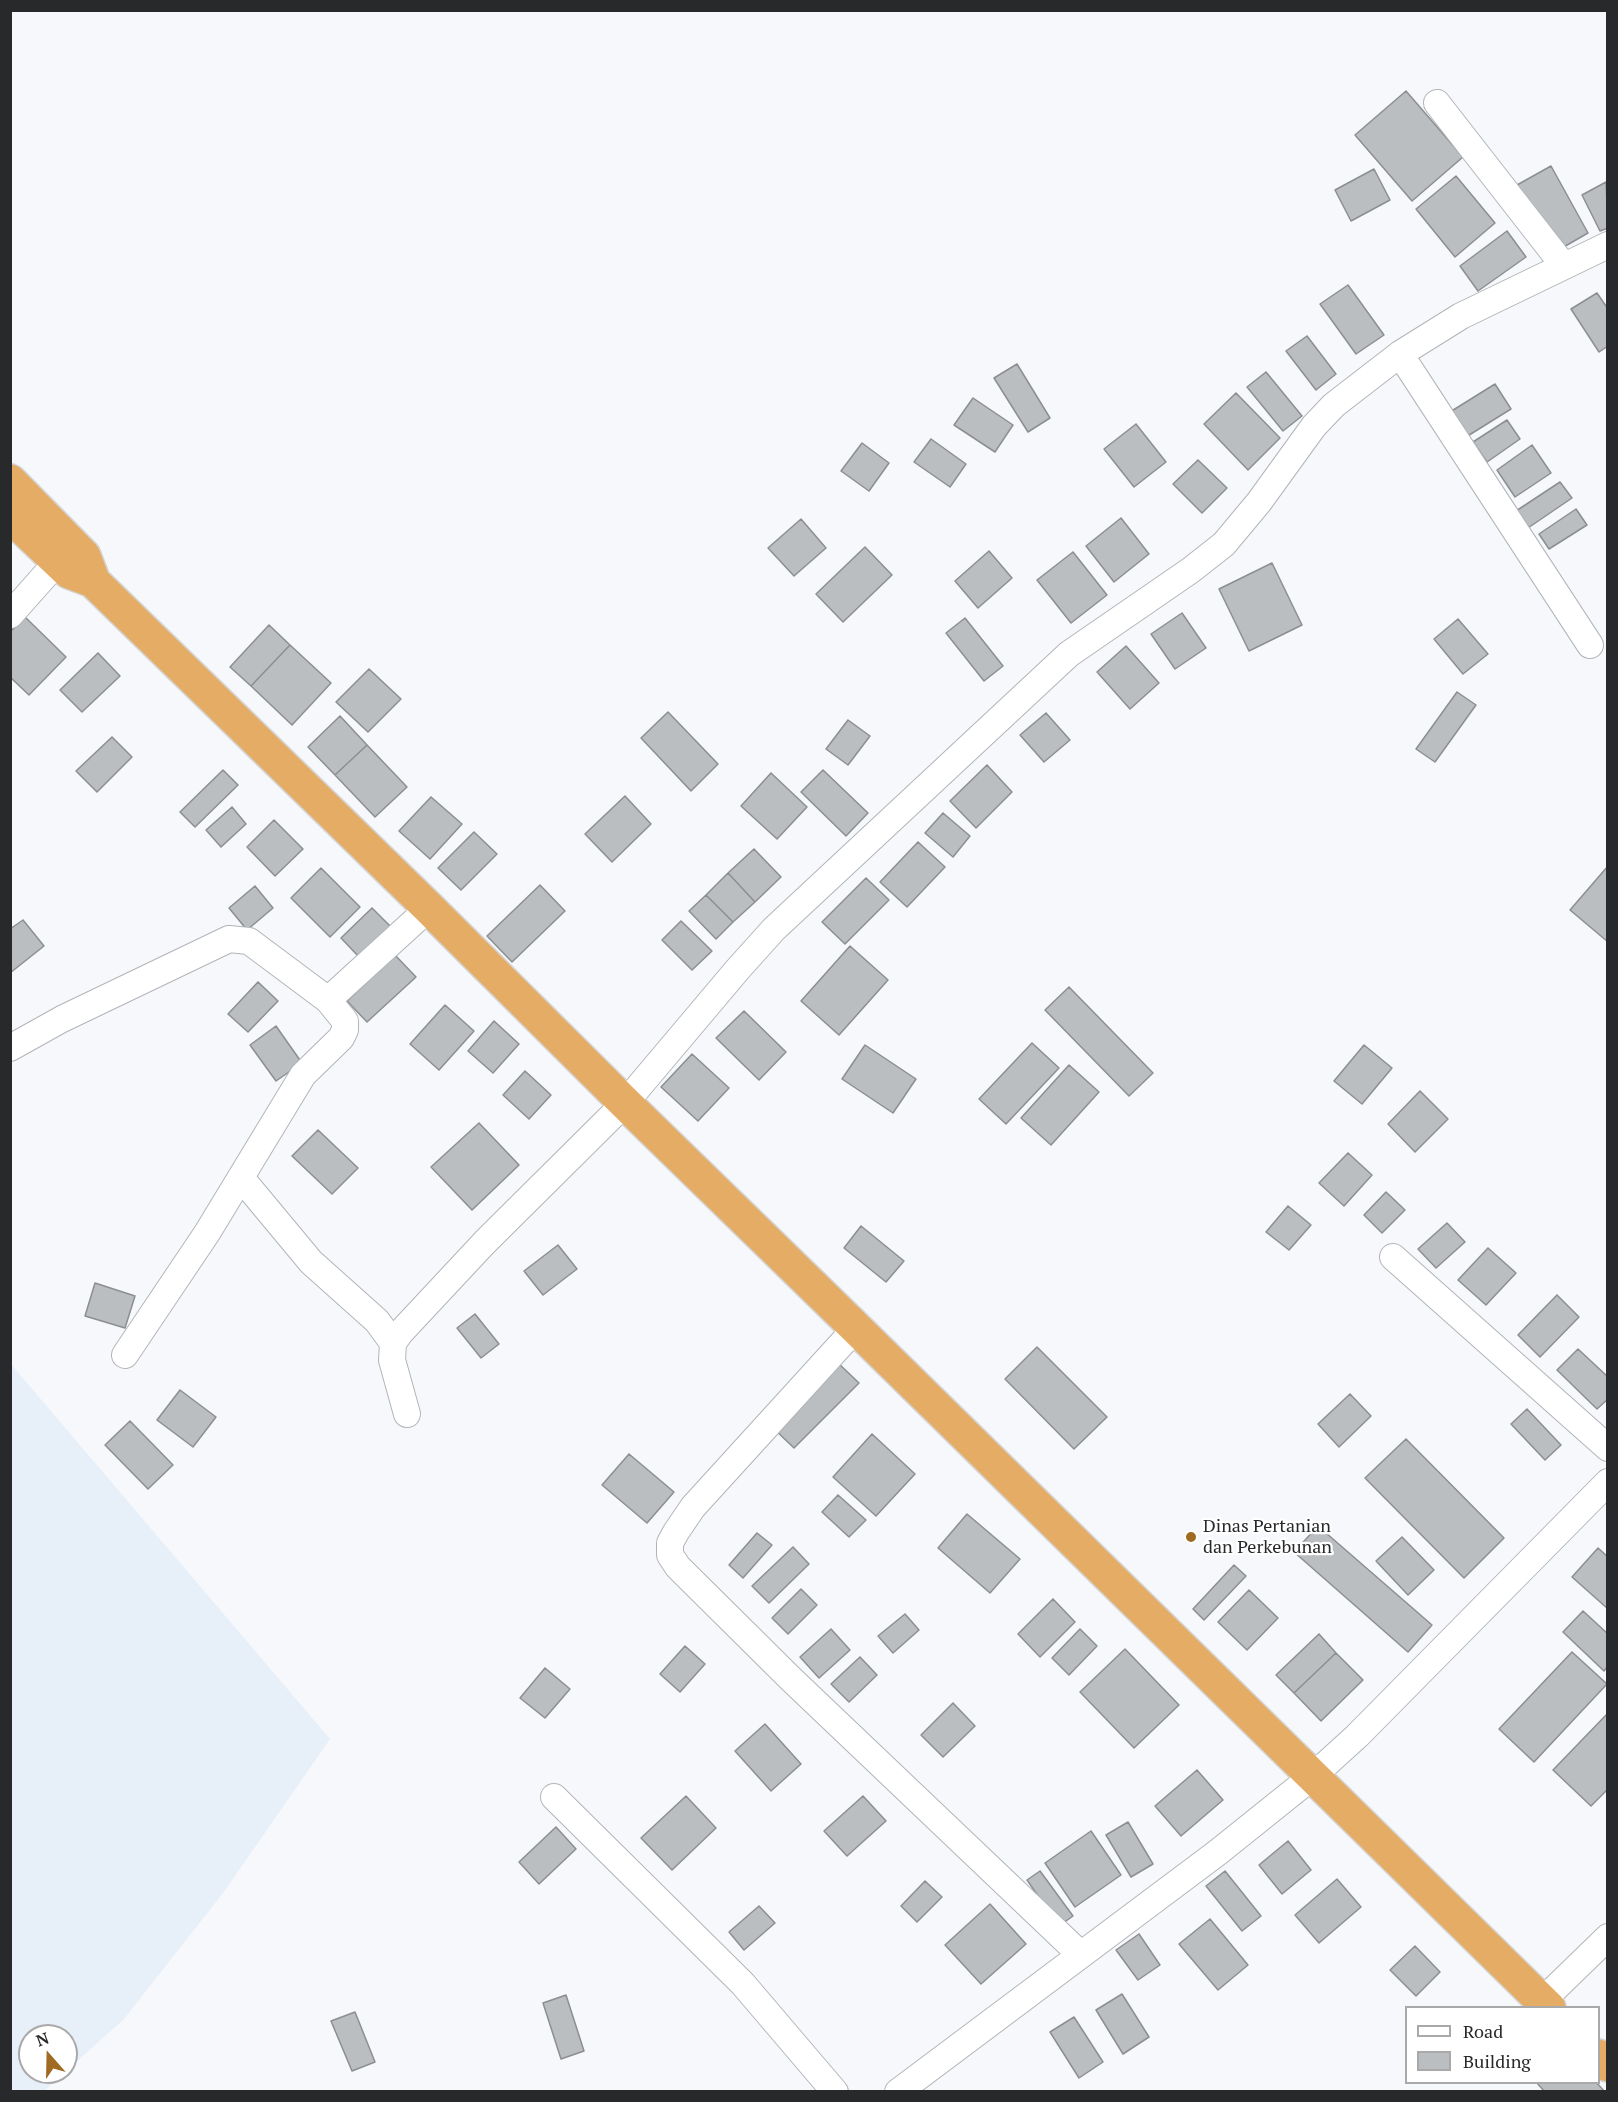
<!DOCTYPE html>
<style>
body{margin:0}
#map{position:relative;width:1618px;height:2102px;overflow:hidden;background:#f6f8fb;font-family:"PT Serif",serif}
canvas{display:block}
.frame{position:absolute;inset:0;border:12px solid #28292a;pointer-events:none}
.legend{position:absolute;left:1405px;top:2006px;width:195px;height:78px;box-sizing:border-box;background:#fff;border:2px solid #a9a9aa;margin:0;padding:8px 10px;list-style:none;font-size:18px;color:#28292a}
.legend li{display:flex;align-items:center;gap:12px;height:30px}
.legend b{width:30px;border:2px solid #a9a9aa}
.north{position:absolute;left:18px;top:2024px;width:60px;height:60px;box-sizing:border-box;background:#fff;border:2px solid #a9a9aa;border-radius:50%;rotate:340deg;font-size:16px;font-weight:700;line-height:24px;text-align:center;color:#28292a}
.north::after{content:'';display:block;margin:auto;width:21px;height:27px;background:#9f6a22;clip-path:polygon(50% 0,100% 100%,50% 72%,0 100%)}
</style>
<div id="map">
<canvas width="1618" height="2102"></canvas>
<div class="frame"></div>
<ul class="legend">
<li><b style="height:8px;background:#fff"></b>Road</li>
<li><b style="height:16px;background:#bbbec1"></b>Building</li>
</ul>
<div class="north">N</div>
</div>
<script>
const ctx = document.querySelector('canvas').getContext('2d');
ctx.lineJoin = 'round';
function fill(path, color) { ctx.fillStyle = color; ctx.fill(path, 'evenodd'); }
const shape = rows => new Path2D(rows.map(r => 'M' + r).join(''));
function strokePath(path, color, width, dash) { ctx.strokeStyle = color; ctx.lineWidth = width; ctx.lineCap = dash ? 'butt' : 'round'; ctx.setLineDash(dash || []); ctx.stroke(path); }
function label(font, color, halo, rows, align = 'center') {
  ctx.font = font + ' "PT Serif",serif'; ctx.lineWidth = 4.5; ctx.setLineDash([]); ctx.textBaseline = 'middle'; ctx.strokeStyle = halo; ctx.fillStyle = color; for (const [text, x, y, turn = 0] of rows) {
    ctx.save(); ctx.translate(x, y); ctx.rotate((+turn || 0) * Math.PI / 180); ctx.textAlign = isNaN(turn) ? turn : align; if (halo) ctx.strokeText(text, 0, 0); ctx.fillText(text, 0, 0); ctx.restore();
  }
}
const built = shape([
 [10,1363,330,1739,223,1893,124,2019,66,2071,66,2036,30,2036,30,2072,65,2072,43,2092,10,2091]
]);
const building = shape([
 [1406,91,1463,157,1412,201,1355,135,1406,91],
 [1551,166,1588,233,1555,252,1517,185,1551,166],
 [1374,169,1390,200,1351,221,1335,190,1374,169],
 [1456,176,1495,223,1455,257,1416,209,1456,176],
 [1606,182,1608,228,1600,231,1582,195,1606,182],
 [1507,231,1526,257,1478,291,1460,266,1507,231],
 [1348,285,1384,335,1356,354,1320,304,1348,285],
 [1597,293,1608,309,1608,346,1599,352,1571,309,1597,293],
 [1307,336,1336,374,1316,390,1286,351,1307,336],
 [1017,364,1050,418,1028,432,994,378,1017,364],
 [1266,372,1302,416,1283,431,1247,387,1266,372],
 [1495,384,1511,409,1466,437,1450,412,1495,384],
 [1236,393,1280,438,1248,470,1204,424,1236,393],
 [973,398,1013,425,995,452,954,425,973,398],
 [1507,420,1520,439,1487,462,1473,442,1507,420],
 [1136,424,1166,462,1134,487,1104,449,1136,424],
 [931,439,966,464,950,487,914,462,931,439],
 [862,443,889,463,869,491,841,471,862,443],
 [1532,445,1551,473,1515,497,1497,470,1532,445],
 [1198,460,1227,488,1202,513,1173,484,1198,460],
 [1560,482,1572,498,1528,528,1516,511,1560,482],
 [1576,509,1587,525,1549,549,1539,534,1576,509],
 [1121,518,1149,554,1114,582,1086,546,1121,518],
 [801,519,826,548,794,576,768,548,801,519],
 [865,547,892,575,843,622,816,594,865,547],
 [989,551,1012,578,978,608,955,581,989,551],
 [1073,552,1107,595,1071,623,1037,580,1073,552],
 [1272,563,1302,625,1249,651,1219,589,1272,563],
 [1182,613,1206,648,1175,669,1151,634,1182,613],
 [25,617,66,657,29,695,10,677,10,632,25,617],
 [965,618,1003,666,984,681,946,633,965,618],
 [1458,619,1488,654,1463,674,1434,639,1458,619],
 [269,625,290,645,251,686,230,667,269,625],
 [290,645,331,683,292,725,251,686,290,645],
 [1126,646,1159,683,1130,709,1097,672,1126,646],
 [98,653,120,676,82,712,60,690,98,653],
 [369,669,401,699,368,732,336,702,369,669],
 [1457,692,1476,705,1435,762,1416,749,1457,692],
 [668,712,718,764,691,791,641,738,668,712],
 [1046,713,1070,740,1044,762,1020,735,1046,713],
 [340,716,367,745,335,775,308,747,340,716],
 [848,720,870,736,848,765,826,749,848,720],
 [112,737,132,757,97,792,76,771,112,737],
 [367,745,407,787,375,817,335,775,367,745],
 [987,765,1012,792,976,828,950,801,987,765],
 [223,770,238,785,195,827,180,812,223,770],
 [823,770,868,813,846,836,801,792,823,770],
 [771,773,807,807,777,839,741,806,771,773],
 [625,796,651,824,612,862,585,834,625,796],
 [431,797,462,824,430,859,399,831,431,797],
 [232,807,246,824,221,847,206,830,232,807],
 [943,813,970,836,953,857,925,833,943,813],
 [274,820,303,849,275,876,247,847,274,820],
 [474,832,497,854,461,890,438,868,474,832],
 [918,842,945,867,907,907,880,882,918,842],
 [754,849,781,877,755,902,728,873,754,849],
 [1608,866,1608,942,1570,910,1608,866],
 [321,868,360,907,330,937,291,898,321,868],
 [728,873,755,902,733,922,706,895,728,873],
 [866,878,889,900,845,944,822,922,866,878],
 [540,885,565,911,512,962,487,936,540,885],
 [255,886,273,908,247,930,229,908,255,886],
 [706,895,733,922,716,939,689,911,706,895],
 [372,908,391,927,360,958,341,938,372,908],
 [23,920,44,946,10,973,10,929,23,920],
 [681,921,712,951,692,970,662,940,681,921],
 [850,946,888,980,839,1035,801,1001,850,946],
 [395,955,416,977,367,1022,347,1001,395,955],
 [258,982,278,1001,248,1032,228,1014,258,982],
 [1069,987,1153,1073,1129,1096,1045,1010,1069,987],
 [445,1005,474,1031,439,1070,410,1044,445,1005],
 [744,1011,786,1052,759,1080,716,1038,744,1011],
 [494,1021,519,1044,493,1073,468,1051,494,1021],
 [276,1026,302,1063,276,1081,250,1045,276,1026],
 [1032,1043,1059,1068,1006,1124,979,1099,1032,1043],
 [865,1045,916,1079,893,1113,842,1079,865,1045],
 [1364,1045,1392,1068,1362,1104,1334,1081,1364,1045],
 [692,1054,729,1088,698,1121,661,1087,692,1054],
 [1069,1065,1099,1092,1051,1145,1021,1118,1069,1065],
 [525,1071,551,1095,529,1119,503,1095,525,1071],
 [1420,1091,1448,1119,1415,1152,1388,1124,1420,1091],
 [479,1123,519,1165,472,1210,431,1167,479,1123],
 [318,1130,358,1168,332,1194,292,1156,318,1130],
 [1348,1153,1372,1175,1344,1206,1319,1183,1348,1153],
 [1386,1192,1405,1210,1382,1233,1364,1215,1386,1192],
 [1288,1206,1311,1225,1289,1250,1266,1232,1288,1206],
 [1447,1223,1465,1242,1436,1268,1418,1249,1447,1223],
 [861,1226,904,1261,886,1282,844,1248,861,1226],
 [558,1245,577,1269,543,1295,524,1271,558,1245],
 [1488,1248,1516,1273,1486,1305,1458,1280,1488,1248],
 [95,1283,135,1296,125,1328,85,1316,95,1283],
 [1557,1295,1579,1317,1540,1357,1518,1335,1557,1295],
 [475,1314,499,1344,481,1358,457,1328,475,1314],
 [1037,1347,1107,1417,1074,1449,1005,1379,1037,1347],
 [1578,1349,1608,1377,1608,1399,1597,1409,1557,1370,1578,1349],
 [837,1362,859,1383,794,1448,772,1427,837,1362],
 [180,1390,216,1417,193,1447,157,1420,180,1390],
 [1350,1394,1371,1416,1339,1447,1318,1424,1350,1394],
 [1527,1409,1561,1445,1545,1460,1511,1424,1527,1409],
 [130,1421,173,1465,148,1489,105,1445,130,1421],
 [872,1434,915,1474,876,1516,833,1477,872,1434],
 [1406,1439,1504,1538,1464,1578,1365,1478,1406,1439],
 [629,1454,674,1492,647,1523,602,1485,629,1454],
 [838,1495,866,1520,849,1537,822,1512,838,1495],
 [967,1514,1020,1559,990,1593,938,1548,967,1514],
 [1318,1526,1432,1625,1408,1652,1294,1552,1318,1526],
 [757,1533,772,1545,743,1578,729,1565,757,1533],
 [1402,1537,1434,1570,1408,1595,1376,1561,1402,1537],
 [793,1547,809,1564,769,1603,752,1586,793,1547],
 [1598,1548,1608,1557,1608,1609,1572,1577,1598,1548],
 [1234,1565,1246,1576,1204,1620,1193,1609,1234,1565],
 [801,1589,817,1605,788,1634,772,1618,801,1589],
 [1249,1590,1278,1618,1247,1650,1218,1622,1249,1590],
 [1053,1599,1075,1622,1040,1657,1018,1634,1053,1599],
 [1583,1611,1608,1634,1608,1666,1604,1671,1563,1632,1583,1611],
 [905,1614,919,1630,893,1653,878,1636,905,1614],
 [831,1629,850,1650,819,1678,800,1657,831,1629],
 [1080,1629,1097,1646,1069,1675,1052,1658,1080,1629],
 [1319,1634,1336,1653,1294,1693,1276,1675,1319,1634],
 [685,1646,705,1664,680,1692,660,1674,685,1646],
 [1125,1649,1179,1705,1134,1748,1080,1692,1125,1649],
 [1572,1652,1607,1684,1534,1762,1499,1729,1572,1652],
 [1336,1653,1363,1680,1321,1721,1294,1693,1336,1653],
 [860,1657,877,1675,849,1702,831,1684,860,1657],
 [545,1668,570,1689,545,1718,520,1698,545,1668],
 [953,1703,975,1726,943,1757,921,1735,953,1703],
 [1608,1713,1608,1789,1591,1806,1553,1770,1608,1713],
 [765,1724,801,1764,771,1791,735,1751,765,1724],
 [1197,1770,1223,1800,1181,1836,1155,1806,1197,1770],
 [686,1796,716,1828,672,1870,641,1838,686,1796],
 [863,1796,886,1821,847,1856,824,1831,863,1796],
 [1128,1822,1153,1864,1131,1877,1106,1835,1128,1822],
 [556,1827,576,1849,539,1884,519,1862,556,1827],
 [1091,1831,1121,1875,1075,1907,1045,1863,1091,1831],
 [1288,1841,1311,1870,1282,1894,1259,1865,1288,1841],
 [1040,1871,1073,1916,1059,1926,1027,1880,1040,1871],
 [1225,1871,1261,1916,1242,1931,1206,1886,1225,1871],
 [1337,1879,1361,1907,1319,1943,1295,1915,1337,1879],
 [925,1881,942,1897,917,1922,901,1906,925,1881],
 [990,1904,1026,1944,981,1984,945,1945,990,1904],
 [759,1906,775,1923,744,1950,729,1932,759,1906],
 [1210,1919,1248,1965,1218,1990,1179,1944,1210,1919],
 [1139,1934,1160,1965,1138,1980,1116,1950,1139,1934],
 [1415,1946,1440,1972,1416,1996,1390,1970,1415,1946],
 [1122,1994,1149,2037,1123,2054,1096,2010,1122,1994],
 [566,1995,584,2051,561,2059,543,2003,566,1995],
 [355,2012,375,2062,352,2071,331,2021,355,2012],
 [1074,2017,1103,2062,1079,2078,1050,2032,1074,2017],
 [1536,2082,1596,2082,1605,2092,1545,2092,1536,2082]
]);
const minor = shape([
 [1437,103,1564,266],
 [1400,354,1590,645],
 [10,615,58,561],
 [10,1048,62,1019,229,939,249,941,328,1000,429,908],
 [242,1179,311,1262,377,1321,393,1343],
 [1393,1257,1608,1448],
 [856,1328,693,1507,676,1532,670,1543,670,1555,678,1567,791,1679,1080,1954],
 [125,1355,207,1233,303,1075,341,1038,345,1030,345,1021,328,1000],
 [407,1414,392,1360,393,1343,400,1333,485,1242,625,1103,738,969,774,929,1069,654,1191,570,1224,544,1259,502,1314,426,1334,405,1400,354,1461,316,1608,245],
 [554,1797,743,1984,835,2092],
 [1542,2001,1608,1937],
 [898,2092,1217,1853,1313,1776,1357,1736,1608,1482]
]);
const highway = shape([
 [10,481,84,556,92,577],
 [10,516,69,572,93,581,429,908,625,1103,856,1328,1549,2008],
 [1598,2056,1608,2065]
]);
const markers = [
 [1191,1537,6,"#9f6a22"]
];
const poiNames = [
 ["Dinas Pertanian",1203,1527],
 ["dan Perkebunan",1203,1548]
];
fill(built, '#e7eff8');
fill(building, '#bbbec1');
strokePath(building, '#8c8e91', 1.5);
strokePath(minor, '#b2b5b7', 28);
strokePath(highway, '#d4d4d4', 36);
strokePath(minor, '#fff', 26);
strokePath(highway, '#e5ac66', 33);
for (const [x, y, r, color] of markers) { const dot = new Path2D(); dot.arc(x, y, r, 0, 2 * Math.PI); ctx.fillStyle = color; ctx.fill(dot); strokePath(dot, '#fff', 2); }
label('18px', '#28292a', '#fff', poiNames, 'left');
</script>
